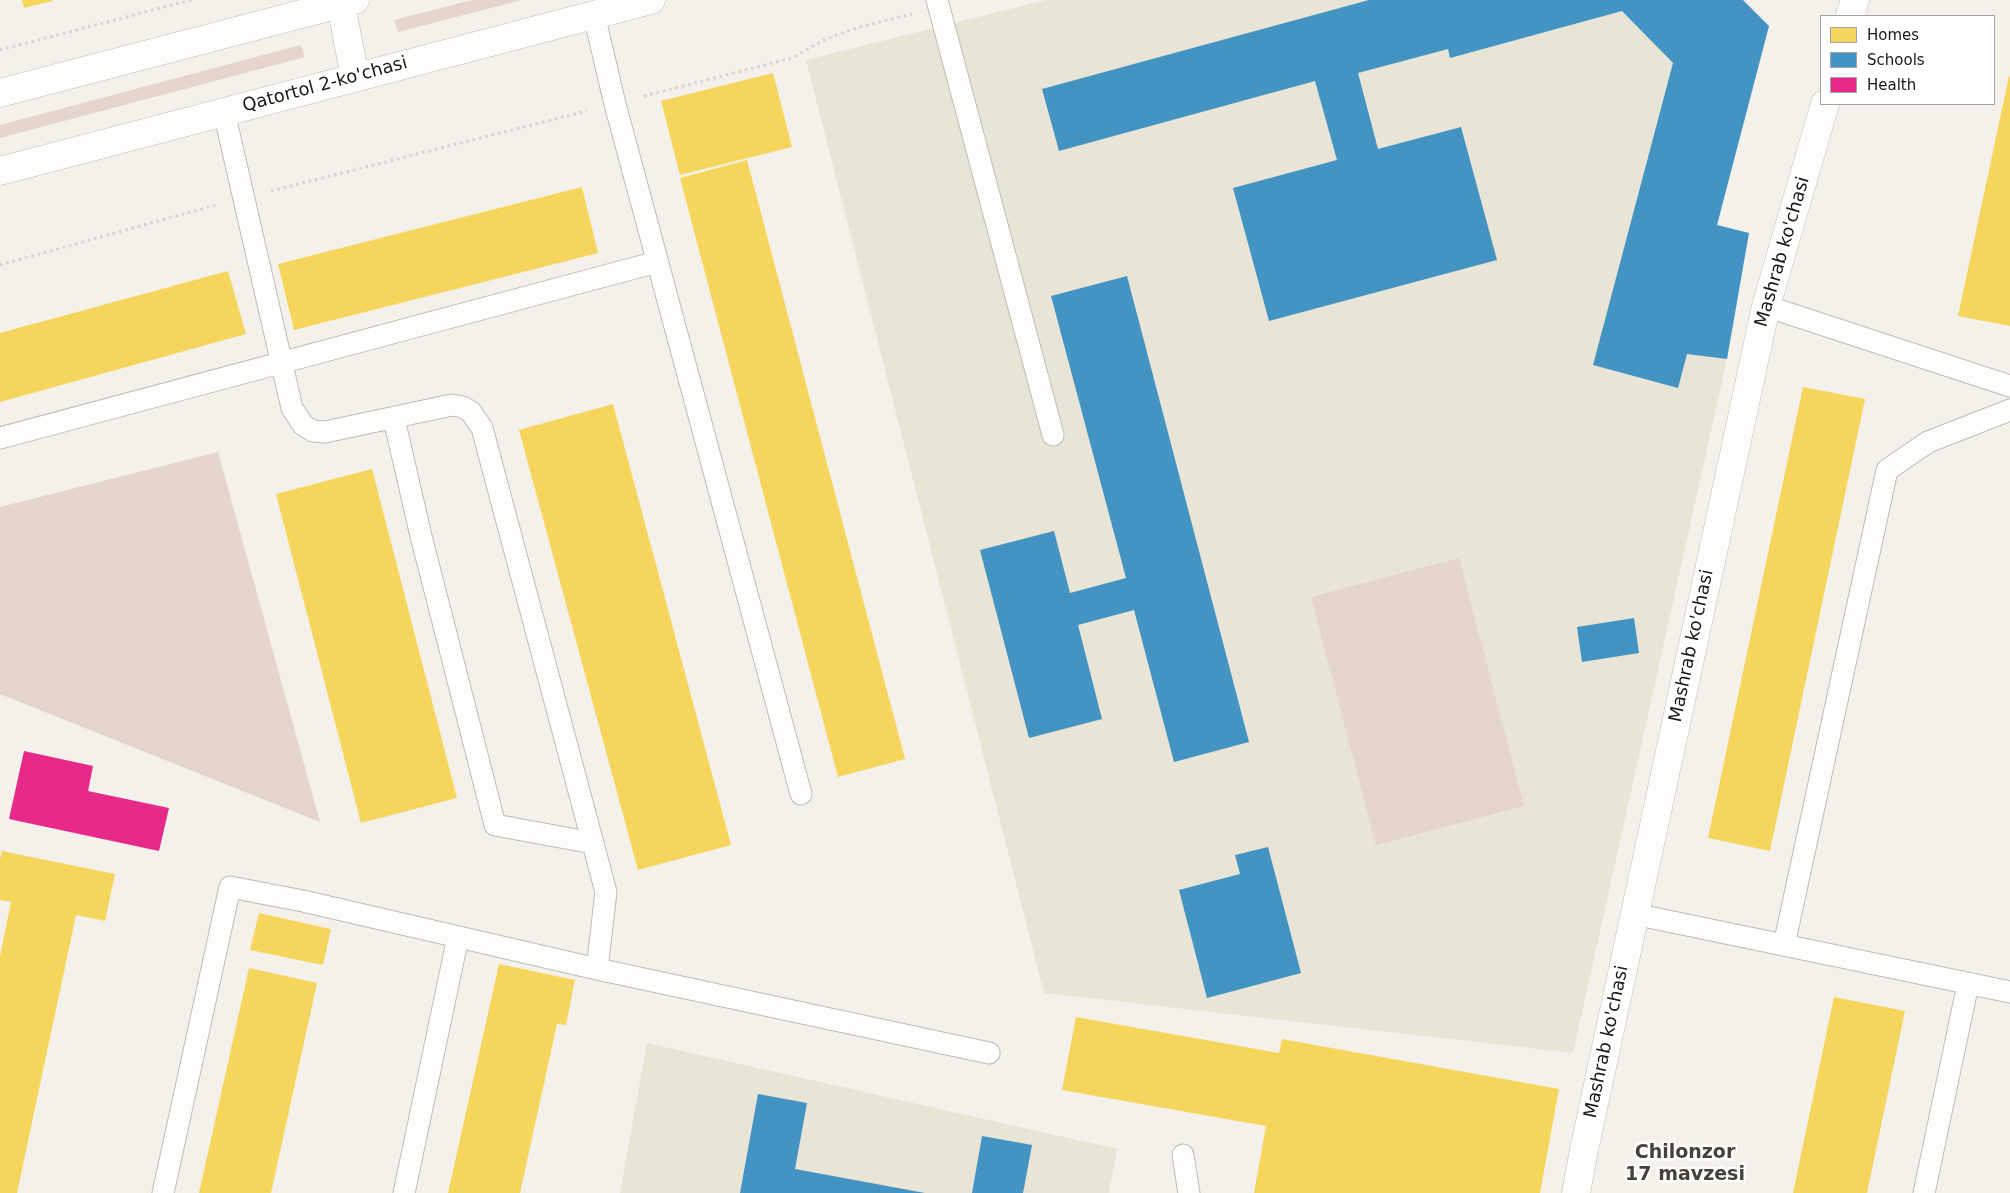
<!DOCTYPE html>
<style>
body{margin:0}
#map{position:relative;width:2010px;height:1193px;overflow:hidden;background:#f3f1ea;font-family:"DejaVu Sans",sans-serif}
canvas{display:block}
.legend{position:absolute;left:1820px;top:15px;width:175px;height:90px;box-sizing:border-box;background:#fff;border:1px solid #a3a3a1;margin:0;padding:6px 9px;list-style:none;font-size:15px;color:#1a1814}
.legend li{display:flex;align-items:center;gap:10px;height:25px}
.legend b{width:25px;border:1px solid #a3a3a1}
</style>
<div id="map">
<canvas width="2010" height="1193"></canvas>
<ul class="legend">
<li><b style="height:14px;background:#f6d55c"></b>Homes</li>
<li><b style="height:14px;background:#4393c3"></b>Schools</li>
<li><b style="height:14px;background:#e7298a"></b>Health</li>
</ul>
</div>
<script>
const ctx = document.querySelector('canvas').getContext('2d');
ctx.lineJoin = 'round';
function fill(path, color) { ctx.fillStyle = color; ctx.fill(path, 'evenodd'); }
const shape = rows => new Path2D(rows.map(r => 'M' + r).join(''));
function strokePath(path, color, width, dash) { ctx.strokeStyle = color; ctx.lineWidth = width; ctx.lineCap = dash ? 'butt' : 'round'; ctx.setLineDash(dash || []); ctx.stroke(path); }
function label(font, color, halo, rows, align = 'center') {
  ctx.font = font + ' "DejaVu Sans",sans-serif'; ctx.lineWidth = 5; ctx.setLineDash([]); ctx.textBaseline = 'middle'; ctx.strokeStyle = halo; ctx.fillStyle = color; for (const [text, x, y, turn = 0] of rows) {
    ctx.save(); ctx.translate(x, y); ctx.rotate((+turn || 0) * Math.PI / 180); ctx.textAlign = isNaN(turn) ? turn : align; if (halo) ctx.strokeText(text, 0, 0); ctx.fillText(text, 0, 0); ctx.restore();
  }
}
const built = shape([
 [1046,0,1743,0,1769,26,1717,224,1749,233,1727,359,1573,1053,1044,993,806,60],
 [647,1043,1117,1149,1109,1193,620,1193]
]);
const green = shape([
 [472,0,522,0,398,32,394,20],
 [301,45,305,57,0,138,0,125],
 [218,452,320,822,0,694,0,507],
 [1459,558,1524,806,1376,845,1311,597]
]);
const homes = shape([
 [22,0,52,0,52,1,24,8],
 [773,73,792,147,680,175,661,101],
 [2009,76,2010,77,2010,326,1958,316],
 [747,160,905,759,838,777,680,178],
 [582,187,598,253,294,330,278,264],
 [228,271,246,334,0,402,0,333],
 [1803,387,1865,399,1770,851,1708,838],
 [613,404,731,845,638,870,519,430],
 [372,469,457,798,361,823,276,494],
 [2,851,115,874,105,921,76,915,17,1193,0,1193,0,956,11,902,0,900,0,859],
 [259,913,331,929,323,965,250,950],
 [499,964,575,980,566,1025,557,1024,520,1193,448,1193],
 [249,968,317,983,271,1193,199,1193],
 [1834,997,1905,1011,1867,1193,1793,1193],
 [1076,1017,1279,1053,1282,1039,1559,1089,1540,1193,1254,1193,1266,1126,1062,1090]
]);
const schools = shape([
 [1369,0,1743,0,1769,26,1717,225,1749,233,1727,359,1687,354,1678,388,1593,365,1673,63,1622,11,1450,58,1448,49,1358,73,1378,149,1461,127,1497,260,1269,321,1233,188,1337,160,1315,81,1059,151,1042,89],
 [1127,276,1249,742,1174,762,1134,610,1078,625,1102,719,1029,738,980,550,1054,531,1070,593,1126,578,1051,296],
 [1634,618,1639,653,1582,662,1577,627],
 [1268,847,1301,973,1207,998,1179,890,1240,874,1235,855],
 [758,1094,807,1103,795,1169,925,1193,740,1193],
 [982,1136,1032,1145,1023,1193,972,1193]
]);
const health = shape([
 [24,751,93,766,88,791,169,808,159,851,9,819]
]);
const path = shape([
 [0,50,191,0],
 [644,96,792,58,826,39,859,27,912,14],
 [271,191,587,111],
 [0,265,216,205]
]);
const service = shape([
 [937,0,1053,435],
 [594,15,615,104,801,794],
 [224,112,292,408,303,425,313,431,325,432,452,405,463,407,471,412,482,428,606,892,597,969],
 [1766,306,2010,386],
 [394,419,421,536,495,825,593,843],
 [0,438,657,262],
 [1634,914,2010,992],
 [1784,945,1887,470,1928,442,2010,410],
 [1183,1155,1189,1193],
 [163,1193,230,887,303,901,597,969,989,1053],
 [404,1193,458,937],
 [1924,1193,1968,984]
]);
const minor = shape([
 [1850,16,1855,0],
 [1576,1193,1584,1150,1766,306,1825,104]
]);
const secondary = shape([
 [341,4,355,78],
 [0,93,355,0],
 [0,171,651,0]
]);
const streetNames = [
 ["Qatortol 2-ko'chasi",325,85,-15],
 ["Mashrab ko'chasi",1783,252,-74],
 ["Mashrab ko'chasi",1692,646,-78],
 ["Mashrab ko'chasi",1607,1042,-78]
];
const neighbourhoodNames = [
 ["Chilonzor",1685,1153],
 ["17 mavzesi",1685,1175]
];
fill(built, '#e8e4d6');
fill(green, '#e6d5cd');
fill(homes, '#f6d55c');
fill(schools, '#4393c3');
fill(health, '#e7298a');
strokePath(service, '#bebcb6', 23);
strokePath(minor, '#bebcb6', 29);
strokePath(secondary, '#bebcb6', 29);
strokePath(path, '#d5d4d2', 3, [2.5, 4]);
strokePath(service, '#fdfdfc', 21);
strokePath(minor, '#fdfdfc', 28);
strokePath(secondary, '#fdfdfc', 28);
label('18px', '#1a1814', '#fff', streetNames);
label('bold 19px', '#464238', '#fff', neighbourhoodNames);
</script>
